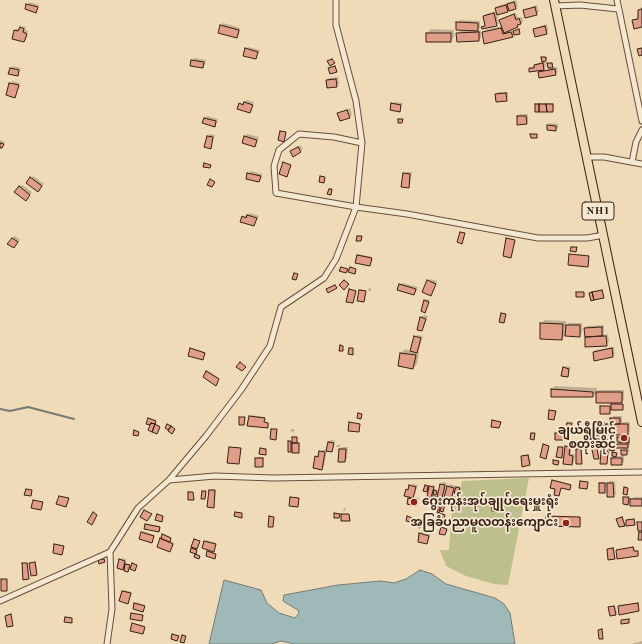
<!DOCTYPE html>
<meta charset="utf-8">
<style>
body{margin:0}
canvas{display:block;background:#f0dbb8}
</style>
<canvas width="642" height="644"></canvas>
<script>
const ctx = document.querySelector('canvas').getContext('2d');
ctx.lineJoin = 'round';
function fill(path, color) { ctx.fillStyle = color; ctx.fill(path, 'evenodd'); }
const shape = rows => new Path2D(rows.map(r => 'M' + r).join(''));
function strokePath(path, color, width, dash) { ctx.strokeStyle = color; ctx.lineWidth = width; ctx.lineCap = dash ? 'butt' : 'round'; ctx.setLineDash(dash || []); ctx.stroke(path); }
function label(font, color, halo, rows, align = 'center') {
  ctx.font = font + ' "Old Standard TT","Noto Sans Myanmar",serif'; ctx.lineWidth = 3.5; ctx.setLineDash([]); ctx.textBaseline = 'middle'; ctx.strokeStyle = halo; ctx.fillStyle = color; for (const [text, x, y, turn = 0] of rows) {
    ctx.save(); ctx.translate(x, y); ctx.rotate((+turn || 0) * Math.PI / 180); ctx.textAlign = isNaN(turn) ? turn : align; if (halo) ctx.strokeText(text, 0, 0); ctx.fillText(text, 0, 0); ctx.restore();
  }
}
const green = shape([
 [529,478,508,585,494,584,466,576,446,566,440,550,449,550,453,496,459,495,462,481]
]);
const water = shape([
 [420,570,432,574,446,584,495,598,504,604,510,613,515,644,295,644,281,641,271,644,209,644,224,580,261,590,267,603,279,613,295,618,299,613,298,610,283,601,284,595,338,585,381,581,394,583,406,579,420,570]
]);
const shadow = shape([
 [516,0,518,6,516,8,497,14,499,23,496,25,482,27,486,25,484,16,486,14,497,11,496,8,498,6],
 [29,2,39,5,36,11,26,9],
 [537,5,539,12,526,17,524,10],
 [642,7,642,26,633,21,639,17,639,10],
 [516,13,518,18,522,17,523,21,517,27,509,30,514,31,519,29,519,33,512,36,483,33,485,30,503,26,500,20,502,18],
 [460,20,480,21,480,28,477,31,481,31,481,38,479,40,457,34,460,31,469,31,457,23],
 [223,23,240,28,239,35,236,37,221,26],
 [547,24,548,31,546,33,534,29],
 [23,26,26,27,25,30,28,31,26,39,24,41,13,38,15,30],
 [431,29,454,30,454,37,451,41,427,33],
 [248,47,260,50,256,58,246,49],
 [543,57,547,57,547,59,545,60,546,66,543,70,549,69,548,64,553,62,553,66,551,68,557,67,558,72,555,74,539,72,543,69,530,69,537,63,543,62],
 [195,58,206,60,205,64,203,67,192,60],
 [13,66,21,68,18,75,11,68],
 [338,77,339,84,337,86,327,80,329,78],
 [12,81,20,83,15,97,7,95],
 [498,92,508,92,508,97,506,100,496,95],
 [247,100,254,102,249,112,240,104],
 [395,102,403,103,399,111,392,104],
 [537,103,554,103,554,110,536,111],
 [350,108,352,115,349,117,339,113],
 [520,114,528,114,528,121,526,123,518,116],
 [207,116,218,119,217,123,214,125,204,118],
 [550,123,558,124,558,128,555,130,548,125],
 [210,134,215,135,210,148,208,136],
 [247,134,259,137,255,145,244,136],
 [0,140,5,142,2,147,0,147],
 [300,145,303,149,300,151,291,151],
 [251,171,262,174,261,179,259,181,248,174],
 [406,172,412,172,410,185,408,187,404,174],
 [33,176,44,184,40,188,31,178],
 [22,185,32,192,28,198,19,187],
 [250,213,259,216,254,225,243,217],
 [15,236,20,240,14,247,12,238],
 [358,254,372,257,371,264,356,262],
 [570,254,589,255,588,265],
 [430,279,437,281,431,295,428,281],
 [402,283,418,287,416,292,414,294,400,285],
 [369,288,371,288,371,291,370,291,366,290,364,300,360,290,360,289,368,291],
 [351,289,356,290,353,302,350,290],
 [603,290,604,297,591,292],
 [427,299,430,300,425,312,425,301],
 [424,315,428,316,422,330,421,317],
 [545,320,566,321,566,326,569,323,582,323,582,333,580,336,566,335,562,339,541,324],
 [604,325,604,335,608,334,609,342,606,345,585,328,587,326],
 [417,335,423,336,418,352,419,352,417,364,413,368,399,365,401,353,405,349,411,351],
 [614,347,615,354,613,356,594,352,596,350],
 [191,348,205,352,203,358,191,349],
 [566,366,571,367,567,376,564,368],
 [207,370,219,378,216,384,204,377],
 [555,386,597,388,597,393,593,396,552,396,552,389],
 [599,390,624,390,624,399,622,402,597,402,597,392],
 [613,404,623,404,623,408,611,409,610,413,601,406,612,406],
 [250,415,265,417,265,422,269,422,268,426],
 [613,416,622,416,622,422,630,422,630,431,628,434,598,424,600,422,605,422,607,424,611,422],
 [150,418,156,420,155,424,160,426,157,432,151,425,147,423],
 [291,429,294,429,295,431,291,432],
 [294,436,297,436,297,442,300,442,299,452,293,448,291,451,289,442,293,441],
 [618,437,629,437,630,442,630,445,626,448,629,448,629,452,624,454,624,462,621,464,612,458,614,455,614,452,617,453,617,456,622,456,622,451,625,447,617,444,620,442],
 [331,440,335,441,332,451,328,442],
 [568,444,572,445,571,454,575,454,574,462,572,464,565,447],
 [597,444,599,457,598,458,592,445],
 [340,445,340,447,336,447,337,445],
 [342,447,348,447,347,459,345,461,340,449],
 [578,448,582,448,581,463,577,463],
 [322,450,327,450,324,466,321,469,316,457],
 [603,450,609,451,607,463,601,463],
 [529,455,531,463,523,465,522,456],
 [257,457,264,457,263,466,256,466],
 [554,480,571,484,570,488,562,487,559,495],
 [610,481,615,481,616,494,613,496,606,485],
 [443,482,447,483,445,489,450,484,456,486,455,489,458,486,460,487,459,492,454,492,451,499,446,493,442,497,441,485],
 [601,482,606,482,605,492,600,483],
 [413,484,418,485,413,497,419,498,416,505,409,499,411,497,407,490],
 [426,485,429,485,428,489,433,485,435,485,434,489,437,490,434,496,436,496,434,504,432,504,434,493,431,497,430,488,427,491],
 [211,489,216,490,214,506,208,506],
 [634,497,642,497,642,505,631,499],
 [438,500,442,500,440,503,438,502],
 [493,501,500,501,500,510,492,502],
 [344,508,346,508,345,511,343,511],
 [548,516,581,517,581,525,547,517],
 [623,517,625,524,624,525,617,519],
 [147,524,160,526,160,530,146,525],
 [143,531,155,535,152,542,140,539],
 [422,531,431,533,427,543,420,534],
 [164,534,171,537,170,541,174,543,171,550,158,546],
 [206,540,216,543,212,552,216,554,215,557,208,552,210,550,203,548],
 [614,547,615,557,615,558,608,549],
 [634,547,635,551,638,550,638,555,617,550],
 [122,558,126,559,126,563,130,564,128,571,126,565,123,568,120,560],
 [28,562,29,577,29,578,23,564],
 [36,562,37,573,37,574,31,563],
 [124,590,132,592,128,603,120,601],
 [136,602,145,605,143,611,134,608],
 [638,603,639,610,619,606,620,605],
 [615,606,617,613,616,614,609,608],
 [133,623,145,626,143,632,133,624],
 [642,641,642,644,631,644]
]);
const stream = shape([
 [0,409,10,411,28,407,74,419]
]);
const building = shape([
 [514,2,516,9,509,11,507,4,514,2],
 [26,4,38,7,36,13,25,9,26,4],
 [506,5,508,12,497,15,495,8,506,5],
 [535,7,537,15,525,18,523,10,535,7],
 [642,9,642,27,634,29,632,20,638,19,638,10,642,9],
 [494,13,497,26,482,29,481,27,485,26,483,16,494,13],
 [514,14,516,20,519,18,521,24,517,25,518,27,504,33,499,20,514,14],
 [456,22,478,23,478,31,456,30,456,22],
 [220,25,239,30,237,38,218,33,220,25],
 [545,26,547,34,535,37,533,29,545,26],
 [20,27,24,29,23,32,27,34,24,42,12,39,14,30,18,31,20,27],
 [501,28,503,34,511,32,513,37,484,44,482,32,501,28],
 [519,29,520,34,514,35,513,31,519,29],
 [479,32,479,41,457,42,456,33,479,32],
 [426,33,451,33,451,42,426,42,426,33],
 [245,48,258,52,256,59,243,56,245,48],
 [642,48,642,55,639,56,637,49,642,48],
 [541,57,546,57,546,61,542,62,541,57],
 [332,59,335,63,330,66,327,61,332,59],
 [191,60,204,62,203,68,190,66,191,60],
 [543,63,544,70,529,72,529,68,534,68,534,65,543,63],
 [547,63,552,63,553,68,548,68,547,63],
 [335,66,337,72,330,74,328,68,335,66],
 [10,68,19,70,18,76,8,74,10,68],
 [555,69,556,75,539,78,538,72,555,69],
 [336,79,337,87,327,88,326,80,336,79],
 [9,83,19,85,15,98,6,95,9,83],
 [506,93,507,101,496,102,495,94,506,93],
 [244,102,253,105,250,113,237,109,239,103,243,105,244,102],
 [391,103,401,105,400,112,390,110,391,103],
 [535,104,539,104,539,112,535,112,535,104],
 [539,104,546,104,547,112,539,112,539,104],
 [546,104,553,104,553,112,547,112,546,104],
 [347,110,350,118,340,121,337,113,347,110],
 [517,116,526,116,527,124,517,125,517,116],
 [204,118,216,121,215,127,202,123,204,118],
 [398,119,403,119,402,123,398,123,398,119],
 [547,125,556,126,556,131,547,130,547,125],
 [280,131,286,132,284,142,278,140,280,131],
 [530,134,537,134,537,138,531,138,530,134],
 [207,136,213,137,211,149,204,147,207,136],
 [244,136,257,140,255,147,242,143,244,136],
 [0,143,4,144,2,148,0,148,0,143],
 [298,147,301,152,293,157,290,151,298,147],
 [283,162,291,165,287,177,279,174,283,162],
 [204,163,211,165,210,168,203,167,204,163],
 [247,173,261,176,259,182,246,179,247,173],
 [403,173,410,174,409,188,401,187,403,173],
 [320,176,325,177,324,183,319,182,320,176],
 [30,177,42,186,38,192,26,183,30,177],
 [210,179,215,182,212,187,207,185,210,179],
 [19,186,30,195,26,201,14,192,19,186],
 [329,189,332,189,331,195,327,194,329,189],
 [247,215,257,218,254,226,240,222,242,216,246,218,247,215],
 [460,232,465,233,462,244,457,242,460,232],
 [357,236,362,236,361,241,356,241,357,236],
 [12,238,18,242,14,248,7,244,12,238],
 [506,238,515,240,511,258,503,256,506,238],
 [571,247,577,247,576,252,570,251,571,247],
 [569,254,589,256,588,267,568,265,569,254],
 [357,255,372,258,370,266,355,263,357,255],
 [341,267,348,269,346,273,339,271,341,267],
 [350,267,356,269,355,274,348,272,350,267],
 [294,273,298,274,296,280,292,279,294,273],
 [344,280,349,284,344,290,339,285,344,280],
 [427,280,436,284,431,296,422,292,427,280],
 [399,284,416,289,414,295,397,290,399,284],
 [335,285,337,288,328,293,326,289,335,285],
 [349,289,356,291,353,303,346,302,349,289],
 [359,290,366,291,364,302,357,301,359,290],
 [602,290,604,298,594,300,592,292,602,290],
 [576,292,584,292,584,297,576,297,576,292],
 [592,292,594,300,591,301,589,293,592,292],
 [424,300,429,302,425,313,421,311,424,300],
 [501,313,506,314,504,323,499,322,501,313],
 [420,317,426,319,422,331,417,330,420,317],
 [540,323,563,324,562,340,540,339,540,323],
 [566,325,580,325,580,337,565,336,566,325],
 [602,327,602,336,585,337,584,328,602,327],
 [414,336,421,338,417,353,410,351,414,336],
 [602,336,606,336,607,346,585,347,585,337,602,336],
 [340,345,343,346,343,351,339,351,340,345],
 [190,348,205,353,203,360,188,356,190,348],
 [349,348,353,348,353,355,348,354,349,348],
 [612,348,613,357,594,361,593,352,612,348],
 [400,353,416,355,413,369,398,366,400,353],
 [240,362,246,367,242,371,236,367,240,362],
 [563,367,569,369,568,377,561,376,563,367],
 [206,371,219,379,216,386,203,377,206,371],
 [551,389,593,392,593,397,551,397,551,389],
 [596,392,622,392,622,403,596,403,596,392],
 [611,404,623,404,623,410,611,410,611,404],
 [600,406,610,406,610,414,600,414,600,406],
 [549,410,556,411,554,420,548,419,549,410],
 [358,413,362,414,361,419,357,418,358,413],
 [249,416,265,418,264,422,268,423,268,428,247,426,249,416],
 [239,417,245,417,244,425,239,425,239,417],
 [148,418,156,421,155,424,151,423,150,425,146,424,148,418],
 [610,418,620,418,620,424,610,424,610,418],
 [492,420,501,422,499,428,491,427,492,420],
 [349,422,360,424,359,432,348,431,349,422],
 [151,423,155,424,152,432,148,430,151,423],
 [567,423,572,423,571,430,566,429,567,423],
 [155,424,160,427,157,434,152,432,155,424],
 [167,424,171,426,168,430,165,428,167,424],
 [597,424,603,424,603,426,607,426,607,435,595,436,597,424],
 [606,424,628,424,628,435,607,435,606,424],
 [171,426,175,429,172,434,168,431,171,426],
 [271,429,277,429,276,440,270,439,271,429],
 [134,430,139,432,138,436,133,435,134,430],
 [531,433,535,433,534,440,530,439,531,433],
 [555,433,564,433,563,440,555,440,555,433],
 [292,437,297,437,297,443,292,443,292,437],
 [617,437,629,437,629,443,617,442,617,437],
 [288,441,291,441,291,452,288,452,288,441],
 [328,442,334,443,332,452,326,451,328,442],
 [292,443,299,443,299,453,292,453,292,443],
 [543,444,549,446,546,459,540,457,543,444],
 [596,444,599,459,594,459,591,445,596,444],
 [616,444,628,444,628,448,616,448,616,444],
 [565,446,570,447,569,455,573,456,572,465,563,464,565,446],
 [610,446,615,447,614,451,609,450,610,446],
 [229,447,241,448,239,464,227,463,229,447],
 [558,447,563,447,562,458,556,457,558,447],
 [260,448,266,449,266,455,259,454,260,448],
 [339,449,346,449,345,462,338,462,339,449],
 [576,449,581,449,582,464,576,464,576,449],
 [621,450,627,450,627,455,621,455,621,450],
 [319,451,325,452,322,470,313,468,315,456,318,457,319,451],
 [601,451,608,451,607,464,600,464,601,451],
 [612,452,617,453,616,457,612,456,612,452],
 [528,455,530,465,522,467,521,456,528,455],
 [255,458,263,458,263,467,255,467,255,458],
 [611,458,622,458,622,465,611,465,611,458],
 [553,460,559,461,558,465,553,464,553,460],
 [552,480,571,485,570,490,561,488,559,496,554,495,555,489,550,488,552,480],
 [580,481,588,482,587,489,579,488,580,481],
 [599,483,605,483,605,493,599,493,599,483],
 [607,483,613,483,614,497,607,497,607,483],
 [440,484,445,485,442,498,437,497,440,484],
 [409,485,416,487,413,498,404,496,406,489,408,490,409,485],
 [425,485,428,486,427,492,423,491,425,485],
 [429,486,434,487,431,498,427,497,429,486],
 [447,486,454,488,451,500,444,498,447,486],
 [456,487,460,488,458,494,454,493,456,487],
 [624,487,628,488,627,495,623,494,624,487],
 [26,489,32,490,31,496,24,495,26,489],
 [209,490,215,490,214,508,207,507,209,490],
 [434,490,437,491,436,495,433,495,434,490],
 [202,491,206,491,205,499,201,499,202,491],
 [188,492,193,492,194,500,188,500,188,492],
 [59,496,69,498,66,507,56,504,59,496],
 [433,496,436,497,434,506,430,505,433,496],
 [290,497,299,498,298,507,289,506,290,497],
 [623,497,629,497,628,505,623,504,623,497],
 [408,498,417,500,416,506,407,504,408,498],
 [630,499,642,499,642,506,630,506,630,499],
 [33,500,43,502,41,510,31,508,33,500],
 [491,501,500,501,500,511,492,511,491,501],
 [442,504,445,504,443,512,440,511,442,504],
 [435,506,440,507,439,513,437,513,438,509,435,508,435,506],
 [144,510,152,514,147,521,140,517,144,510],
 [93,512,97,515,92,525,87,522,93,512],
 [235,512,242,513,242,518,234,516,235,512],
 [334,513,340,514,339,518,334,518,334,513],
 [439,513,445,515,444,520,438,519,439,513],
 [157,514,163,516,162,522,155,520,157,514],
 [341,514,349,514,350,521,341,521,341,514],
 [269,516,274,517,273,527,268,527,269,516],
 [407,516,412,518,411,522,406,521,407,516],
 [546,516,580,517,580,527,546,526,546,516],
 [622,517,625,526,619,527,616,519,622,517],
 [634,519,635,525,626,526,626,520,634,519],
 [637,522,642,522,642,531,638,531,637,522],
 [416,523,421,524,420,528,415,526,416,523],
 [145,524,160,527,159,532,144,529,145,524],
 [441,527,447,529,445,535,439,534,441,527],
 [141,532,154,536,152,543,139,539,141,532],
 [639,532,642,532,642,540,638,540,639,532],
 [419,533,429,536,427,544,418,542,419,533],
 [162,534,171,538,170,542,161,539,162,534],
 [160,538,173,544,170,552,157,547,160,538],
 [194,539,200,541,197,549,191,547,194,539],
 [204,541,216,544,214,552,202,548,204,541],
 [54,544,64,546,62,555,53,553,54,544],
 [633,547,634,551,638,551,638,556,617,559,616,550,633,547],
 [191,548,197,550,196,554,190,552,191,548],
 [613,548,615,559,608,560,607,549,613,548],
 [207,551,216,554,215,559,206,556,207,551],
 [195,554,200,556,199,559,194,557,195,554],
 [104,559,105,562,99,564,98,560,104,559],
 [119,559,125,561,123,570,117,568,119,559],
 [35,562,37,575,31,576,29,563,35,562],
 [22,563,27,563,29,579,23,580,22,563],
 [132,563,137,565,135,571,130,569,132,563],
 [125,564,130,565,128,572,124,571,125,564],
 [1,579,7,579,7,591,1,591,1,579],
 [122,591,131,593,128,604,119,601,122,591],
 [134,603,145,606,143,612,133,609,134,603],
 [638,603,639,611,619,615,618,606,638,603],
 [614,606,616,615,610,616,608,607,614,606],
 [131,613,143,615,142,621,130,619,131,613],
 [11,614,13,626,7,627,5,616,11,614],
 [65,617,72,618,72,623,64,622,65,617],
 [629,619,629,623,621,624,621,620,629,619],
 [132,623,145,627,143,634,130,631,132,623],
 [602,629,603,639,599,639,598,630,602,629],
 [172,634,179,636,177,641,171,639,172,634],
 [182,635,186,636,184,643,180,642,182,635]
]);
const minor = shape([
 [617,0,642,121],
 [555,6,580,5,618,9],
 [362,143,334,137,299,134,279,150,274,166,276,193,356,207,407,214,538,238,587,238,604,235],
 [586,157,604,157,642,164],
 [632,162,636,142,642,130],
 [169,480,206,436,241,390,270,346,281,307,324,278,336,259,356,207,362,143,356,101,336,25,336,0],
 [0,601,110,552,138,508,169,480,215,476,273,478,642,472],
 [107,644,112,609,110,552]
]);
const trunk = shape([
 [554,0,642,422]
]);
const markers = [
 [624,438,4,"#8f2418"],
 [414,502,4,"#8f2418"],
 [566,523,4,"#8f2418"]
];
const shields = [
 [598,211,32]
];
const shieldNames = [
 ["NH1",598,211]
];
const poiNames = [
 ["ချယ်ရီမြိုင်",616,431],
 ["စတိုးဆိုင်",616,445],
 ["ဂွေးကုန်းအုပ်ချုပ်ရေးမှူးရုံး",422,502,"left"],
 ["အခြခံပညာမူလတန်းကျောင်း",558,523]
];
fill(green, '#bdbf8c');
fill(water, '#9eb9b8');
strokePath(water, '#767b76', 1);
fill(shadow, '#0003');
strokePath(stream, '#767b76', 2);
fill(building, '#e09e88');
strokePath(building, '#3a1f13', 1);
strokePath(minor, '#684e3c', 7);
strokePath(trunk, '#3a1f13', 10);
strokePath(minor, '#f5e8d1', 5);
strokePath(trunk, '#f0dbb8', 8);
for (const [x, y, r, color] of markers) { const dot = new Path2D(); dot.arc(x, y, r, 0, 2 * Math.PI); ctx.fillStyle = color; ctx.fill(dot); strokePath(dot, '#f5e8d1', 1.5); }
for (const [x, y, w] of shields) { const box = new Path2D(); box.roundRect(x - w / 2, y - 9, w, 18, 3); ctx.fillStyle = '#f5e8d1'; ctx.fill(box); strokePath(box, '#3a1f13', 1); }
label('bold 11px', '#3a1f13', null, shieldNames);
label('bold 12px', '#3a1f13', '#f5e8d1', poiNames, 'right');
</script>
